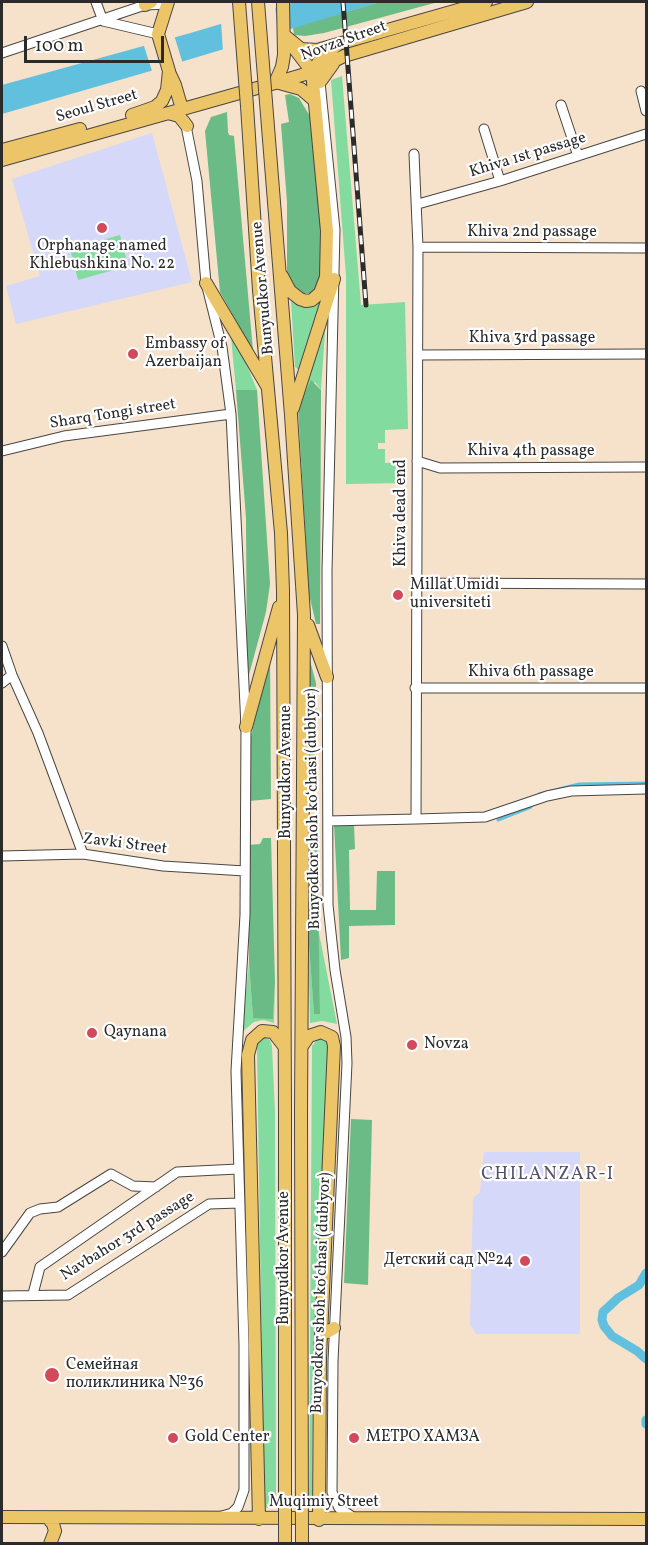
<!DOCTYPE html>
<meta charset="utf-8">
<style>
body{margin:0}
#map{position:relative;width:648px;height:1545px;overflow:hidden;background:#f6e1ca;font-family:Vollkorn,serif}
canvas{display:block}
.frame{position:absolute;inset:0;border:3px solid #2b2b2b;pointer-events:none}
.scale{position:absolute;left:24px;top:36px;width:140px;height:27px;box-sizing:border-box;border:3px solid #2b2b2b;border-top:0;padding-left:8px;font-size:18px;line-height:21px;white-space:nowrap;color:#2b2b2b;-webkit-text-stroke:4px #fff;paint-order:stroke}
</style>
<div id="map">
<canvas width="648" height="1545"></canvas>
<div class="frame"></div>
<div class="scale">100 m</div>
</div>
<script>
const ctx = document.querySelector('canvas').getContext('2d');
ctx.lineJoin = 'round';
function fill(path, color) { ctx.fillStyle = color; ctx.fill(path, 'evenodd'); }
const shape = rows => new Path2D(rows.map(r => 'M' + r).join(''));
function strokePath(path, color, width, dash) { ctx.strokeStyle = color; ctx.lineWidth = width; ctx.lineCap = dash ? 'butt' : 'round'; ctx.setLineDash(dash || []); ctx.stroke(path); }
function label(font, color, halo, rows, align = 'center') {
  ctx.font = font + ' Vollkorn,serif'; ctx.lineWidth = 4.5; ctx.setLineDash([]); ctx.textBaseline = 'middle'; ctx.strokeStyle = halo; ctx.fillStyle = color; for (const [text, x, y, turn = 0] of rows) {
    ctx.save(); ctx.translate(x, y); ctx.rotate((+turn || 0) * Math.PI / 180); ctx.textAlign = isNaN(turn) ? turn : align; if (halo) ctx.strokeText(text, 0, 0); ctx.fillText(text, 0, 0); ctx.restore();
  }
}
const built = shape([
 [152,133,192,282,16,324,6,286,40,276,12,179],
 [484,1152,580,1152,580,1334,476,1334,470,1324,473,1198,480,1192]
]);
const green = shape([
 [342,76,361,305,405,302,408,429,385,430,385,443,378,443,378,449,385,449,385,463,406,462,406,483,346,484,346,276,331,80],
 [120,235,128,266,78,280,70,249],
 [291,301,305,306,313,305,320,302,299,370,295,367],
 [326,318,321,390,315,382,298,408],
 [231,337,247,365,257,390,236,390],
 [318,928,337,1024,322,1021,310,1023,308,932,314,1014,320,1013],
 [249,962,253,1018,273,1018,275,982,274,1023,263,1020,254,1022,242,1032],
 [265,1038,270,1040,272,1046,275,1112,276,1508,264,1508,257,1046,259,1041],
 [321,1038,326,1040,329,1045,313,1365,312,1501,309,1507,312,1046,316,1041]
]);
const forest = shape([
 [380,2,438,2,324,33,305,36,294,35,293,27],
 [290,94,299,98,311,118,324,267,318,288,311,293,302,293,295,288,287,274,287,202,281,124,289,122,285,95],
 [227,112,228,132,229,135,234,136,253,351,220,292,205,131,211,117],
 [311,380,321,390,320,624,316,624,309,594,298,408],
 [236,390,257,390,270,584,266,612,247,682,246,518],
 [270,653,271,799,249,801,249,745],
 [308,653,316,683,317,782,309,782],
 [334,825,354,825,355,849,349,850,350,910,376,910,377,871,395,871,395,925,349,926,349,958,341,960],
 [310,826,317,826,320,1014,314,1014,308,932],
 [263,838,271,838,275,982,273,1019,253,1018,249,962,248,845,260,844],
 [351,1119,372,1120,368,1285,344,1283]
]);
const water = shape([
 [295,2,380,2,161,68,2,114,2,85,187,34]
]);
const pier = shape([
 [275,4,278,35,223,52,221,21],
 [174,35,183,64,153,74,143,43]
]);
const stream = shape([
 [539,794,579,784,646,783],
 [498,820,531,807,532,803]
]);
const canal = shape([
 [646,1273,639,1285,618,1298,603,1312,602,1320,604,1326,612,1336,637,1351,646,1359],
 [646,1420,646,1424]
]);
const minor = shape([
 [96,2,103,21],
 [103,21,158,34],
 [2,53,145,5,167,4],
 [320,82,335,230,327,571,328,905,335,970,346,1037,347,1063,333,1361,332,1492,339,1508,353,1517],
 [641,91,646,111],
 [561,105,578,156],
 [185,121,197,181,206,283,222,347,231,414,246,727,245,915,236,1071,244,1345,244,1490,238,1507,232,1513,222,1516],
 [484,129,500,181],
 [418,204,500,181,646,134],
 [418,247,646,248],
 [418,355,646,354],
 [2,451,64,436,231,414],
 [417,461,440,468,646,467],
 [417,583,646,584],
 [2,646,12,675,38,733,83,854],
 [2,683,12,675],
 [415,688,646,688],
 [416,819,485,817,547,796,571,791,646,789],
 [328,821,416,819,418,247,414,154],
 [2,856,83,854,163,866,245,871],
 [2,1252,30,1213,40,1209,58,1207,111,1174,133,1186,156,1187],
 [33,1294,40,1267,177,1172,238,1169],
 [2,1296,68,1295,209,1204,239,1203]
]);
const major = shape([
 [145,5,151,2],
 [285,36,301,49,317,50,486,2],
 [291,44,320,82,333,64],
 [169,72,175,85,182,109],
 [275,83,282,67,284,55,283,2],
 [279,83,301,89,315,101],
 [266,102,291,415,304,615,301,1111],
 [247,106,259,290,281,533,283,591,285,1112],
 [168,113,179,116,187,126],
 [132,115,155,107,162,101,167,90,169,71,158,34,168,2],
 [2,150,80,129],
 [2,160,275,83,312,72,344,56,527,2],
 [282,276,290,291,300,299,306,301,312,300,320,293,326,277,327,231,312,72,322,57,337,45],
 [206,283,267,386],
 [293,408,334,279],
 [308,625,327,677],
 [246,727,279,607],
 [302,1046,309,1036,321,1032,332,1037,334,1046,320,1358,319,1520],
 [321,1328,327,1332,334,1328],
 [2,1517,646,1519],
 [48,1518,53,1524,55,1531,50,1544],
 [259,1519,248,1055,252,1040,262,1031,273,1032,284,1046]
]);
const rail = shape([
 [343,2,366,305]
]);
const majorBridge = shape([
 [239,2,247,106],
 [258,2,266,102],
 [301,1111,302,1544],
 [285,1112,285,1544]
]);
const markers = [
 [102,228,6,"#d1495b"],
 [133,354,6,"#d1495b"],
 [398,595,6,"#d1495b"],
 [92,1033,6,"#d1495b"],
 [412,1045,6,"#d1495b"],
 [525,1261,6,"#d1495b"],
 [52,1375,8,"#d1495b"],
 [173,1438,6,"#d1495b"],
 [354,1438,6,"#d1495b"]
];
const streetNames = [
 ["Novza Street",344,42,-20],
 ["Seoul Street",97,107,-16],
 ["Khiva 1st passage",528,156,-17],
 ["Khiva 2nd passage",532,233],
 ["Bunyudkor Avenue",264,288,-95],
 ["Khiva 3rd passage",532,339],
 ["Sharq Tongi street",113,415,-9],
 ["Khiva 4th passage",531,452],
 ["Khiva dead end",402,513,-90],
 ["Khiva 6th passage",531,673],
 ["Bunyudkor Avenue",287,772,-90],
 ["Bunyodkor shoh koʻchasi (dublyor)",314,809,-91],
 ["Zavki Street",125,845,7],
 ["Navbahor 3rd passage",128,1237,-32],
 ["Bunyudkor Avenue",285,1258,-90],
 ["Bunyodkor shoh koʻchasi (dublyor)",322,1293,-88],
 ["Muqimiy Street",324,1503]
];
const poiNames = [
 ["Orphanage named",102,247,"center"],
 ["Khlebushkina No. 22",102,265,"center"],
 ["Embassy of",145,345],
 ["Azerbaijan",145,363],
 ["Millat Umidi",410,586],
 ["universiteti",410,604],
 ["Qaynana",104,1033],
 ["Novza",424,1045],
 ["Детский сад №24",513,1261,"right"],
 ["Семейная",66,1366],
 ["поликлиника №36",66,1384],
 ["Gold Center",185,1438],
 ["МЕТРО ХАМЗА",366,1438]
];
const neighbourhoodNames = [
 ["CHILANZAR-I",548,1176]
];
fill(built, '#d5d8f9');
fill(green, '#84db9f');
fill(forest, '#6bbb86');
fill(water, '#60c0de');
fill(pier, '#f6e1ca');
strokePath(stream, '#60c0de', 3);
strokePath(canal, '#60c0de', 9);
strokePath(minor, '#494643', 11);
strokePath(major, '#494643', 14);
strokePath(minor, '#fff', 9);
strokePath(major, '#edc569', 12);
strokePath(rail, '#2b2b2b', 5);
strokePath(rail, '#fff', 3, [9]);
strokePath(majorBridge, '#494643', 14, []);
strokePath(majorBridge, '#edc569', 12);
for (const [x, y, r, color] of markers) { const dot = new Path2D(); dot.arc(x, y, r, 0, 2 * Math.PI); ctx.fillStyle = color; ctx.fill(dot); strokePath(dot, '#fff', 2); }
label('16px', '#2b2b2b', '#fff', streetNames);
label('16px', '#2b2b2b', '#fff', poiNames, 'left');
ctx.letterSpacing = '1.5px';
label('18px', '#555269', '#fff', neighbourhoodNames);
ctx.letterSpacing = '0px';
</script>
